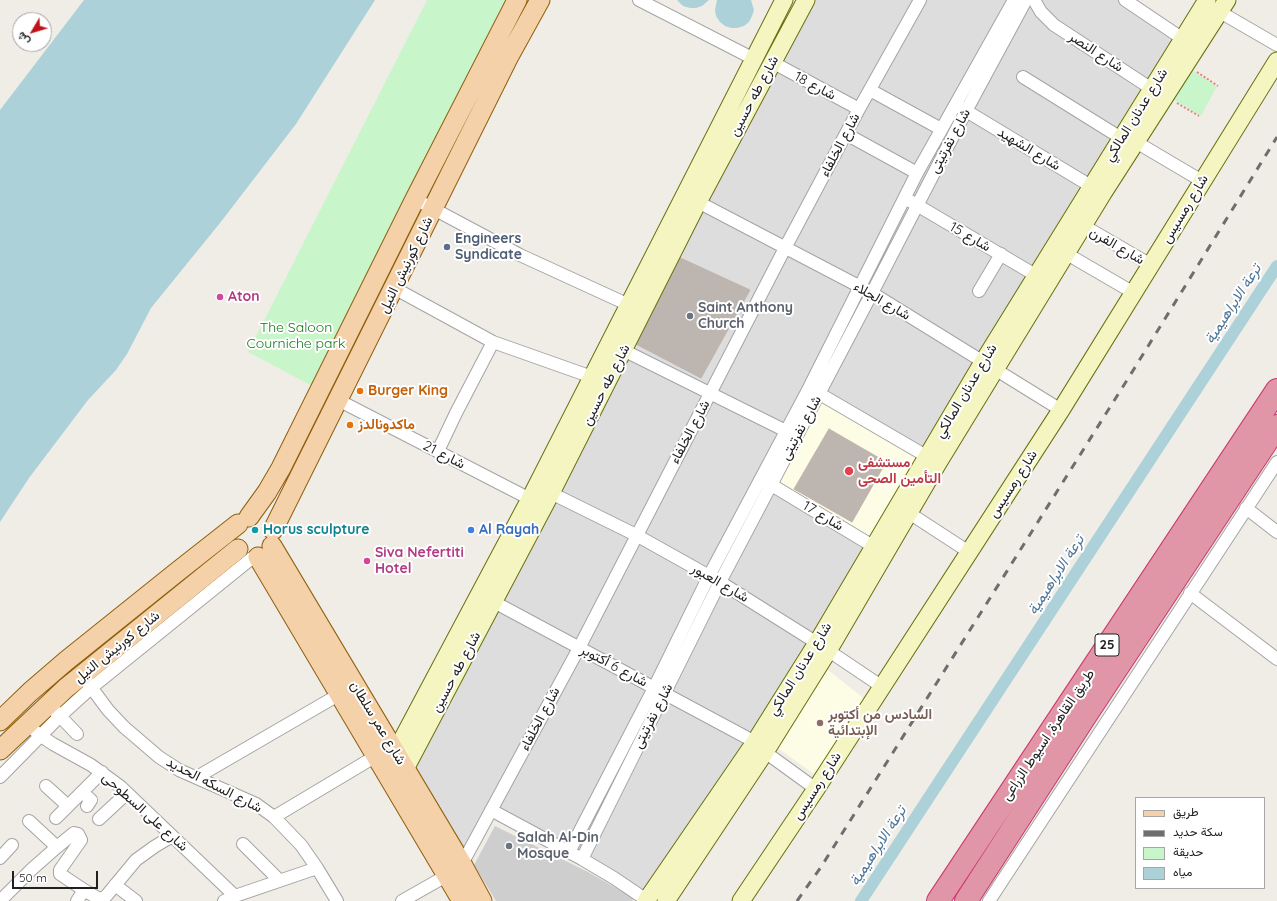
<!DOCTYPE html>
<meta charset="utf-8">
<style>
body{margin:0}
#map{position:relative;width:1277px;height:901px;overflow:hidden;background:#f0ede7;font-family:Quicksand,Vazirmatn,sans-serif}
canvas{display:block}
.legend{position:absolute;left:1135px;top:797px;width:130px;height:92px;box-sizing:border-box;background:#fff;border:1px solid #a6a6a6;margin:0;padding:5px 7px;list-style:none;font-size:12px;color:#202020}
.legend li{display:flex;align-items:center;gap:8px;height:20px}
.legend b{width:20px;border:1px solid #a6a6a6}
.north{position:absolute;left:12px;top:12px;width:40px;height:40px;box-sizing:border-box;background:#fff;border:1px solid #a6a6a6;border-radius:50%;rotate:232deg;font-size:11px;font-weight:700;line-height:16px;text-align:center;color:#202020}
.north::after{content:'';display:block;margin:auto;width:14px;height:18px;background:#bf1117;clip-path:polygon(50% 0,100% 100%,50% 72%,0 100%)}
.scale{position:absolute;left:12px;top:871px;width:86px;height:18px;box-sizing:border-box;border:2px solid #202020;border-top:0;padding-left:5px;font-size:12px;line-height:14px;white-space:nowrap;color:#202020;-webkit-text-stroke:3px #fff;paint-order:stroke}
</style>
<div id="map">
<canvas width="1277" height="901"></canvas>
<ul class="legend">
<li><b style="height:5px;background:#f4d1a8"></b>طريق</li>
<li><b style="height:5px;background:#6e6e6e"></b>سكة حديد</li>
<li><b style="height:11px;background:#c9f5cb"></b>حديقة</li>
<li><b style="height:11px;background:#acd1d9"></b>مياه</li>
</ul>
<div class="north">ش</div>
<div class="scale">50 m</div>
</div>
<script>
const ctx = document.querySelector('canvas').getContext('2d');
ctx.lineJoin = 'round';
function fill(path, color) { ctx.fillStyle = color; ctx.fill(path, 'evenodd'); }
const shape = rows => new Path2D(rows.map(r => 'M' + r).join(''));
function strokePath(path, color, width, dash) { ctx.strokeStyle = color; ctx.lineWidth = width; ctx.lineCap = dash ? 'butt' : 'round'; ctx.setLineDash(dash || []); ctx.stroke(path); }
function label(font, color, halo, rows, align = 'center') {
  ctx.font = font + ' Quicksand,Vazirmatn,sans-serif'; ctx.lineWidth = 4; ctx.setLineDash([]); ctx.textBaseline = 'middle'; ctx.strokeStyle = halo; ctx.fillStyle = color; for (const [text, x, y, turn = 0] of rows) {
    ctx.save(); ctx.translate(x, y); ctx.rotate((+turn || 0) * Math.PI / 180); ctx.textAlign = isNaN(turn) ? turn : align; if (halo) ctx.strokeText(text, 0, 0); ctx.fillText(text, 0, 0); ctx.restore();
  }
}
const residential = shape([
 [809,0,1123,0,1182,39,756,733,646,899,492,810,462,863,405,769]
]);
const education = shape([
 [820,395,926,457,873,544,772,484],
 [828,670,866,700,814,774,775,746]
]);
const religious = shape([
 [495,826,588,872,634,898,632,901,496,901,474,865]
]);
const park = shape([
 [427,0,505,0,312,386,248,352],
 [1190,69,1217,86,1201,116,1174,100]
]);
const water = shape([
 [84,0,375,0,296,124,220,223,151,308,127,354,116,370,88,400,29,478,0,522,0,110],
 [677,0,709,0,702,6,696,8,690,8,683,6],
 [717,0,751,0,754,10,752,16,749,22,744,26,737,28,731,28,725,26,720,22,716,16,715,10]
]);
const canal = shape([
 [861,901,1277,266]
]);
const building = shape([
 [676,256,750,290,701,378,632,342,676,256],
 [829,429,886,462,852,522,794,489,829,429]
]);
const path = shape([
 [1197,72,1218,86],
 [1177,103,1199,116]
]);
const street = shape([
 [639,0,754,59],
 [1034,0,1041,12,1054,25,1158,93],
 [1125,0,1189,43],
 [1220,12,1277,45],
 [772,62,859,109],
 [1023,77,1121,138],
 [870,90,941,129],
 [958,106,1099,191],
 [846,134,917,173],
 [1136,142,1202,181],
 [415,199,520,255,629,305],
 [910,201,1037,276],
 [698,202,872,293,1061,410],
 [1084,226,1151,265],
 [1067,254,1134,293],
 [394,288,493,342,592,377],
 [979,291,1001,254],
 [617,347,786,431],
 [813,390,933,460],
 [338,400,530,499],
 [438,451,456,413,493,342],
 [765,481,881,551],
 [551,493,636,535,720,582,817,643,881,686],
 [1246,508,1277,532],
 [903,509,969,552],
 [1190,593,1277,659],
 [494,602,755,742],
 [82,675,108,710,124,727,159,757,179,770,256,804,274,817,301,845,317,868,337,901],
 [55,711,77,734],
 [35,731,41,736,53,744,91,765,121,787,235,896],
 [765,752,816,789],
 [0,777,60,716,91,688,252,558],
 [197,777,340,694],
 [46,786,68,806],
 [82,792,91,800,87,806],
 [491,810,582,859,614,878,648,901],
 [274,817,376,756],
 [56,818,102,772],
 [99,819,127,793],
 [29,821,57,847],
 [243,844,279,880],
 [569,852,654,688,709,576,809,388,917,173,1014,0],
 [0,858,12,845],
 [582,859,720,582,872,293,966,111,1026,0],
 [462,864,579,648,785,248,859,109,920,0],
 [115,885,136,901],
 [0,901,32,869,57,847,74,833,78,834,81,840,60,870,60,874,84,890,99,899,105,897,107,895,136,860,154,847,172,836],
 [77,901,84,890],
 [224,901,235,896,317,868],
 [402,901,446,876],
 [989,901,1277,462]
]);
const secondary = shape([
 [395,753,530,499,784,0],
 [405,769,551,493,698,202,806,0],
 [646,901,755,742,817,643,983,362,1207,0],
 [666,901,765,752,828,651,938,463,1103,193,1227,0],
 [741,901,816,789,1061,410,1277,61]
]);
const primary = shape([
 [249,517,267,492,281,468,415,199,517,0],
 [273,530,508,58,540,0],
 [272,546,462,864,482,901],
 [258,557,462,901],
 [0,721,30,692,66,661,177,572,238,524],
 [0,750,66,688,238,549]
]);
const highway = shape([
 [938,901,1277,390],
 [966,901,1088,712,1277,426]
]);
const rail = shape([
 [797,901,821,867,1134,369,1277,137]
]);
const markers = [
 [447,247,4,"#5c6f8a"],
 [220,297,4,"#d1479c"],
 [690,316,4,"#6b7280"],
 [360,391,4,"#e8710a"],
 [350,425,4,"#e8710a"],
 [849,471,5,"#e0444e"],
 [255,530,4,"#0f9aa8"],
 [471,530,4,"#3f7fe0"],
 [367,561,4,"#d1479c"],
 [820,723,4,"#8d6e63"],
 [509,846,4,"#6b7280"]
];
const shields = [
 [1107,645,24]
];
const shieldNames = [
 ["25",1107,645]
];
const streetNames = [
 ["شارع النصر",1096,52,33],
 ["شارع 18",815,86,28],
 ["شارع طه حسين",754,96,-62],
 ["شارع عدنان المالكي",1136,115,-58],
 ["شارع نفرتيتى",950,141,-62],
 ["شارع الخلفاء",840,145,-62],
 ["شارع الشهيد",1029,149,31],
 ["شارع رمسيس",1185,209,-59],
 ["شارع 15",970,237,30],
 ["شارع الفرن",1117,246,30],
 ["شارع كورنيش النيل",406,265,-64],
 ["شارع الجلاء",882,301,30],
 ["شارع طه حسين",606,385,-63],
 ["شارع عدنان المالكي",966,391,-59],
 ["شارع نفرتيتى",801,428,-62],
 ["شارع الخلفاء",690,432,-62],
 ["شارع 21",444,455,27],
 ["شارع رمسيس",1013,484,-57],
 ["شارع 17",823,516,31],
 ["شارع العبور",720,583,30],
 ["شارع كورنيش النيل",117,647,-39],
 ["شارع 6 أكتوبر",614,666,28],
 ["شارع عدنان المالكي",800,669,-58],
 ["شارع طه حسين",456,672,-62],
 ["شارع نفرتيتى",653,716,-63],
 ["شارع الخلفاء",540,719,-62],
 ["شارع عمر سلطان",378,723,59],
 ["طريق القاهرة, اسيوط الزراعى",1048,735,-56],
 ["شارع السكه الحديد",214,785,27],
 ["شارع رمسيس",817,786,-57],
 ["شارع على السطوحى",145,812,42]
];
const serviceNames = [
 ["Engineers",455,239],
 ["Syndicate",455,255]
];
const hotelNames = [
 ["Aton",228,297],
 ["Siva Nefertiti",375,553],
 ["Hotel",375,569]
];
const worshipNames = [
 ["Saint Anthony",698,308],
 ["Church",698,324],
 ["Salah Al-Din",517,838],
 ["Mosque",517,854]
];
const parkNames = [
 ["The Saloon",296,328],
 ["Courniche park",296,344]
];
const foodNames = [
 ["Burger King",368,391],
 ["ماكدونالدز",358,425]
];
const healthNames = [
 ["مستشفى",858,463],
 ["التأمين الصحى",858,479]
];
const cultureNames = [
 ["Horus sculpture",263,530]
];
const shopNames = [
 ["Al Rayah",479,530]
];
const educationNames = [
 ["السادس من أكتوبر",828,715],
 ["الإبتدائية",828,731]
];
const waterNames = [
 ["ترعة الابراهيمية",1233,304,-57],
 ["ترعة الابراهيمية",1056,575,-57],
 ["ترعة الابراهيمية",878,846,-57]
];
fill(residential, '#dedddd');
fill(education, '#fdfce4');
fill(religious, '#cecece');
fill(park, '#c9f5cb');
fill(water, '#acd1d9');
strokePath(canal, '#acd1d9', 12);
fill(building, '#bdb6b0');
strokePath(building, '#c0b4ab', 1);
strokePath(street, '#a4a4a4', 14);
strokePath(secondary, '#68700f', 19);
strokePath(primary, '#8f5f0d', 21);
strokePath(highway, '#cc366f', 24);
strokePath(path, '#ee827a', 2, [2, 2]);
strokePath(street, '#fff', 12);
strokePath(secondary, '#f4f5c1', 17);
strokePath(primary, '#f4d1a8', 19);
strokePath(highway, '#e096a7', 22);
strokePath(rail, '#6e6e6e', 3, [8, 8]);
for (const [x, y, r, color] of markers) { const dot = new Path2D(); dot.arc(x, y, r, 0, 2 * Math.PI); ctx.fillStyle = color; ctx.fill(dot); strokePath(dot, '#fff', 1.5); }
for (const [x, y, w] of shields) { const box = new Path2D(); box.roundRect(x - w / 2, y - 11, w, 22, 3); ctx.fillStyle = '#fff'; ctx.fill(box); strokePath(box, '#202020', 1); }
label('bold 13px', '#202020', null, shieldNames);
label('14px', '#202020', '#fff', streetNames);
label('bold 14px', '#4e5e75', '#fff', serviceNames, 'left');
label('bold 14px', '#b23c85', '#fff', hotelNames, 'left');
label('bold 14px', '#5b616d', '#fff', worshipNames, 'left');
label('14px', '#15771a', '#fff', parkNames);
label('bold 14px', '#c56008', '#fff', foodNames, 'left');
label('bold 14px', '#be3a42', '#fff', healthNames, 'left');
label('bold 14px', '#0d838f', '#fff', cultureNames, 'left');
label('bold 14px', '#366cbe', '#fff', shopNames, 'left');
label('bold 14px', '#785e54', '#fff', educationNames, 'left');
label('italic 15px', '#4d7699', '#fff', waterNames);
</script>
